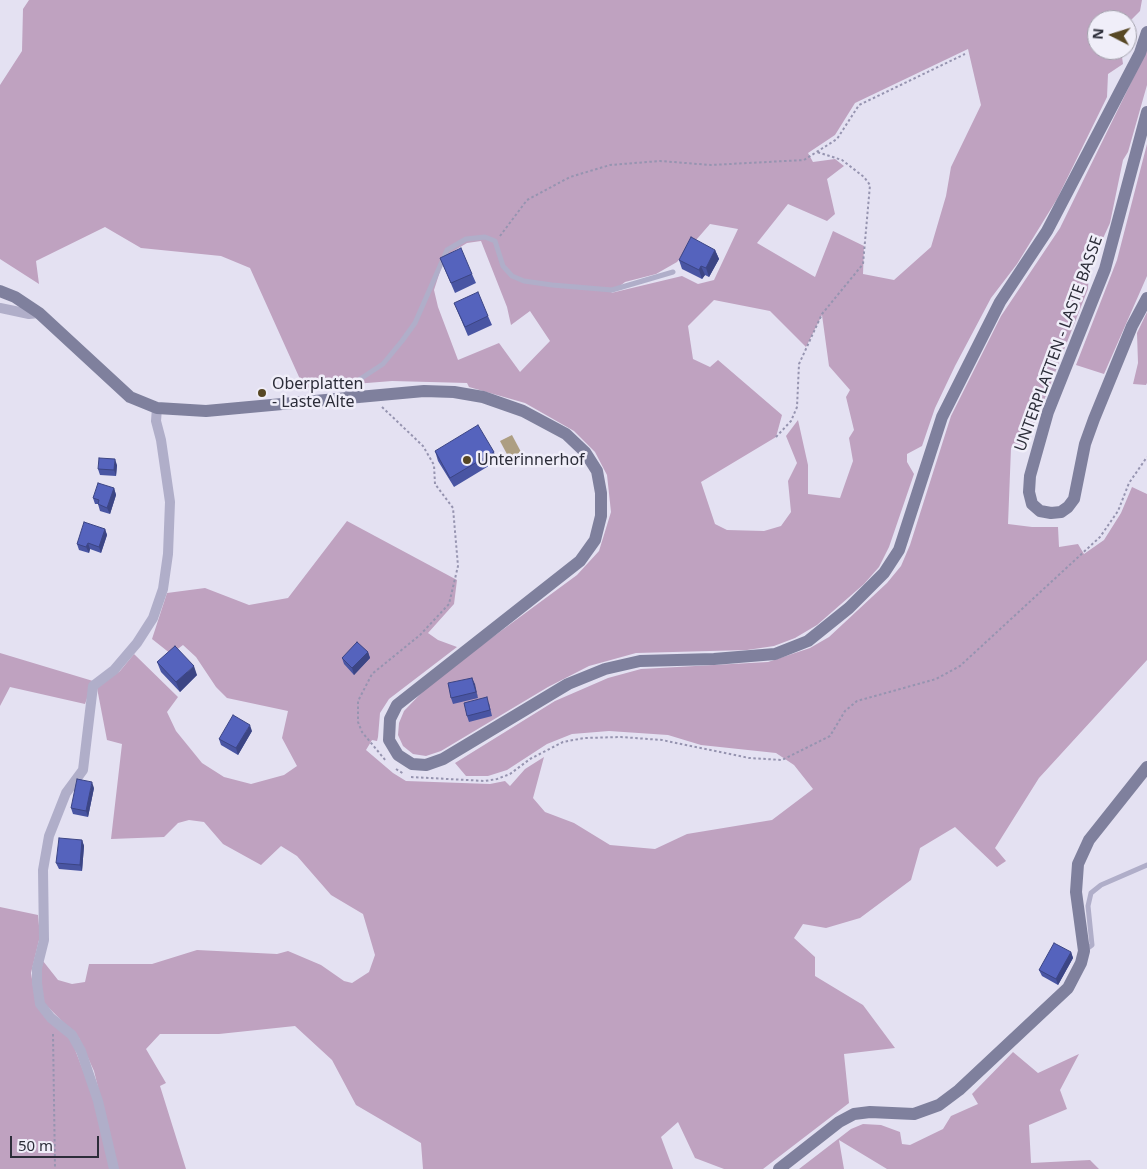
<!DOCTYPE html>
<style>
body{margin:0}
#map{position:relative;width:1147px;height:1169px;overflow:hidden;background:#e4e1f2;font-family:"Noto Sans",sans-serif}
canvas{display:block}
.north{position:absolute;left:1087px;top:10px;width:50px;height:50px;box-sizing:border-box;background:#f0eef9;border:1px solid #a2a1ac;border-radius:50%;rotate:275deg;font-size:14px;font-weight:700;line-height:20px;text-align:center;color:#2c2d39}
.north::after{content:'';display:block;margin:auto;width:18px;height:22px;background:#574724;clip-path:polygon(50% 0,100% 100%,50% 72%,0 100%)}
.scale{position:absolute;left:10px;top:1136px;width:89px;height:22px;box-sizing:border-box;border:2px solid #2c2d39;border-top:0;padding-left:6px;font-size:15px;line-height:18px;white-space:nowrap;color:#2c2d39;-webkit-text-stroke:4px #f0eef9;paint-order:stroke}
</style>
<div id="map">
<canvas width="1147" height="1169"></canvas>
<div class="north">N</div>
<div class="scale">50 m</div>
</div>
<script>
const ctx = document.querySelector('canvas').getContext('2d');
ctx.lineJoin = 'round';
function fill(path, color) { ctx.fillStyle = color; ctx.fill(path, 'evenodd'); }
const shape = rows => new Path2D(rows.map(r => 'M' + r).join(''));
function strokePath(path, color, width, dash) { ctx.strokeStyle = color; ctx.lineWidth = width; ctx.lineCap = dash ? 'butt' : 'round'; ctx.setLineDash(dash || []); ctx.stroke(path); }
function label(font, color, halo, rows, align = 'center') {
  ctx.font = font + ' "Noto Sans",sans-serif'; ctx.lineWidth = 5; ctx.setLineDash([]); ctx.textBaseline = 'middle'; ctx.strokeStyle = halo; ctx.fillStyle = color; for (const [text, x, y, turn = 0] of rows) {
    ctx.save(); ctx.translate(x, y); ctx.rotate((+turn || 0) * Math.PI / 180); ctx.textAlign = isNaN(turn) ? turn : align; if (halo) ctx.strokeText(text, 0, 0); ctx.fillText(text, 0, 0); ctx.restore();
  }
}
const green = shape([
 [29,0,1142,0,1140,11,1131,20,1134,36,1127,36,1127,20,1097,20,1097,50,1121,50,1123,64,1108,74,1107,97,1057,199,1017,264,991,298,955,366,935,408,922,446,907,454,907,462,914,474,889,547,879,567,864,584,817,625,795,638,774,646,747,650,636,653,589,666,548,687,441,751,426,756,413,754,403,746,398,735,399,723,404,711,433,681,577,575,599,551,611,512,607,475,595,452,574,431,525,403,469,387,467,383,392,381,304,388,250,268,221,256,141,248,105,227,36,261,39,284,0,259,0,85,22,51,23,9],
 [968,49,981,105,951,167,946,196,931,247,894,280,863,274,864,246,833,231,815,277,757,243,788,204,827,221,835,214,827,179,844,166,835,159,813,162,808,153,835,135,855,103],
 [710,224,738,229,714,280,698,284,682,276,611,293,625,282,656,274,677,262],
 [481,241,507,307,511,325,530,311,550,341,520,372,499,343,458,360,438,307,434,290,443,262,452,252,467,243],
 [714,300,770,311,806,347,822,315,829,366,850,390,846,397,854,430,849,438,853,461,840,498,808,494,808,465,798,420,786,436,797,463,788,481,791,512,781,526,764,531,727,530,715,524,701,482,776,437,782,415,718,360,710,367,693,359,688,326],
 [1147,50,1147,85,1128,152,1123,160,1110,223,1089,269,1088,289,1024,451,1011,448,1008,524,1032,527,1058,527,1059,547,1078,544,1084,554,1104,540,1121,513,1132,487,1147,494,1147,660,1039,778,995,848,1006,861,997,867,955,827,920,848,911,880,860,918,826,928,803,924,794,938,815,957,815,976,863,1005,895,1048,844,1054,849,1103,763,1169,724,1169,695,1158,678,1122,661,1137,673,1169,423,1169,421,1143,356,1105,332,1060,295,1026,219,1034,160,1034,146,1049,166,1083,160,1086,186,1169,118,1169,94,1071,79,1038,44,1003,40,976,43,961,58,980,72,984,85,982,89,964,152,964,197,950,277,954,288,951,321,965,344,981,352,983,369,972,375,955,363,914,331,895,297,856,281,846,261,865,223,844,204,822,189,820,178,823,164,837,111,839,122,744,107,740,97,688,120,671,134,654,178,697,167,712,176,731,202,763,224,777,251,784,284,775,297,766,282,738,288,711,227,698,216,687,196,657,183,645,171,654,152,639,167,593,205,588,249,605,288,598,347,521,457,580,454,604,428,633,438,640,457,647,389,699,380,713,378,737,377,741,372,740,366,750,393,773,406,781,490,784,505,781,510,786,525,769,544,757,533,798,545,812,574,823,610,845,655,849,687,834,772,820,813,789,794,765,776,753,701,745,668,735,609,731,572,734,547,744,507,770,488,776,466,776,455,763,555,701,608,678,641,669,768,662,810,648,829,637,887,583,901,566,910,545,951,416,1001,316,1060,228],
 [1147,144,1147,276,1104,374,1076,365,1117,260],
 [1147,312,1147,383,1146,385,1133,384,1138,363,1137,333],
 [0,653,93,681,85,704,10,687,0,706],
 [0,907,38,915,40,936,31,973,36,1003,71,1039,94,1099,112,1169,0,1169],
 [1013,1052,1038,1073,1079,1054,1060,1090,1067,1109,1029,1125,1031,1163,1090,1160,1099,1169,887,1169,839,1140,844,1169,799,1169,851,1129,863,1124,881,1125,900,1132,902,1144,910,1145,943,1129,951,1116,978,1104,972,1094]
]);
const water = shape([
 [512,435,521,452,509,458,500,441]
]);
const path = shape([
 [500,236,527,200,570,177,610,165,660,161,711,165,804,160,837,139,859,105,965,54],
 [382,407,423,446,434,465,435,484,453,508,458,566,449,604,420,635,372,674,358,701,358,722,362,732,386,761],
 [776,437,791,421,797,407,799,364,822,314,863,264,870,185,864,177,842,160,817,152],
 [396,769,404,774],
 [411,777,485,781,497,779,510,774,530,759,563,742,584,738,621,737,662,740,749,758,782,760,830,736,845,711,857,701,936,679,960,666,1100,537,1118,511,1129,483,1147,457],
 [53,1034,55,1169]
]);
const service = shape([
 [345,396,354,383,383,364,402,341,415,323,447,250,466,239,485,237,495,241,503,266,512,276,524,281,552,285,612,290,673,272],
 [1084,951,1092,945,1088,906,1091,893,1101,885,1147,865]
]);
const minor = shape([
 [0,308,29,314,39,313],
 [114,1169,98,1101,81,1051,72,1035,51,1018,40,1004,37,983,37,968,44,940,43,870,49,836,66,793,83,770,93,686,114,670,137,643,153,618,163,589,168,554,170,502,161,440,156,421,157,408]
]);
const secondary = shape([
 [1147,112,1105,269,1048,412,1030,476,1029,492,1032,504,1040,511,1051,513,1061,512,1068,507,1074,499,1085,444,1094,419,1132,326,1147,298],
 [0,291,15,297,39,313,130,397,157,408,206,411,424,391,454,392,483,397,523,411,566,434,585,452,597,471,601,493,601,516,595,540,580,561,397,705,390,719,389,740,398,755,412,764,426,765,443,759,568,684,605,669,640,661,714,659,775,654,808,641,849,608,884,573,899,550,942,417,1000,302,1047,231,1140,53,1147,32],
 [779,1169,839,1122,854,1114,870,1112,914,1114,939,1105,959,1090,1068,988,1081,963,1084,951,1076,892,1078,864,1089,840,1147,767]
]);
const wall = shape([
 [715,250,719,259,709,277,705,275,702,279,682,269,679,260],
 [440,258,472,274,476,283,455,293],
 [454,303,488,316,492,325,468,336],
 [435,451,494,452,497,461,454,487,438,461],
 [117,465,116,476,100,475,98,469],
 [114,488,116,495,110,514,100,511,98,504,95,504,93,498],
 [105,529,107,535,101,553,90,549,89,553,79,550,77,544],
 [368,652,370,658,354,675,344,664,342,658],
 [157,662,197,675,180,692,161,672],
 [472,678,478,698,453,704,451,698],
 [489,703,492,716,469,722,467,716],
 [252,731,238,755,221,745,219,739],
 [94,788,88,817,73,814,71,808],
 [82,840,84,846,82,871,59,869,56,863],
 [1071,952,1073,958,1058,985,1042,976,1039,970]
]);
const shadedWall = shape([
 [715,250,719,259,709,277,706,268],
 [701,266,705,275,702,279,699,270],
 [115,459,117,465,116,476,114,470],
 [114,488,116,495,110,514,107,508],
 [105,529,107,535,101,553,99,547],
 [88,543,90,549,89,553,86,547],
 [368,652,370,658,354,675,352,668],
 [194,666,197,675,180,692,176,682],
 [472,678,475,684,478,698,476,692],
 [250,725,252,731,238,755,236,748],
 [92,782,94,788,88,817,86,811],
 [82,840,84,846,82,871,80,865],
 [1071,952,1073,958,1058,985,1056,979]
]);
const building = shape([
 [691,237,715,250,706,268,701,266,699,270,679,260,691,237],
 [461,248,472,274,451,283,440,258,461,248],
 [478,292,488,316,465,327,454,303,478,292],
 [478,425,494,452,450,478,435,451,478,425],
 [99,458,115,459,114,470,98,469,99,458],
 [98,483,114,488,107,508,98,504,99,500,93,498,98,483],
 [84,522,105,529,99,547,88,543,86,547,77,544,84,522],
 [357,642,368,652,352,668,342,658,357,642],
 [175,646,194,666,176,682,157,662,175,646],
 [472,678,476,692,451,698,448,683,472,678],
 [487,697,490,710,467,716,464,703,487,697],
 [233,715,250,725,236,748,219,739,233,715],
 [77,779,92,782,86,811,71,808,77,779],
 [59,838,82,840,80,865,56,863,59,838],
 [1054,943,1071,952,1056,979,1039,970,1054,943]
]);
const markers = [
 [262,393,5,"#574724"],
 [467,460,5,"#574724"]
];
const streetNames = [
 ["UNTERPLATTEN - LASTE BASSE",1059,344,-70]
];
const poiNames = [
 ["Oberplatten",272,384],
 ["- Laste Alte",272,402],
 ["Unterinnerhof",477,460]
];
fill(green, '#bfa2c0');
fill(water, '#ad9e82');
strokePath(path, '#9694b0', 2, [2.5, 2.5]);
strokePath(service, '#b0aec9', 5);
strokePath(minor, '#b0aec9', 10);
strokePath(secondary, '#7f809d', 12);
fill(wall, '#4955a3');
fill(shadedWall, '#3c4584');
fill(building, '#5563bd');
strokePath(building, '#3c4584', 1);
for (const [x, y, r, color] of markers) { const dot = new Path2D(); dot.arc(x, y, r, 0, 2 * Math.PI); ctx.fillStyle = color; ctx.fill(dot); strokePath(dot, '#f0eef9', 2); }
label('16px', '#2c2d39', '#f0eef9', streetNames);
label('16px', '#2c2d39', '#f0eef9', poiNames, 'left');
</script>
